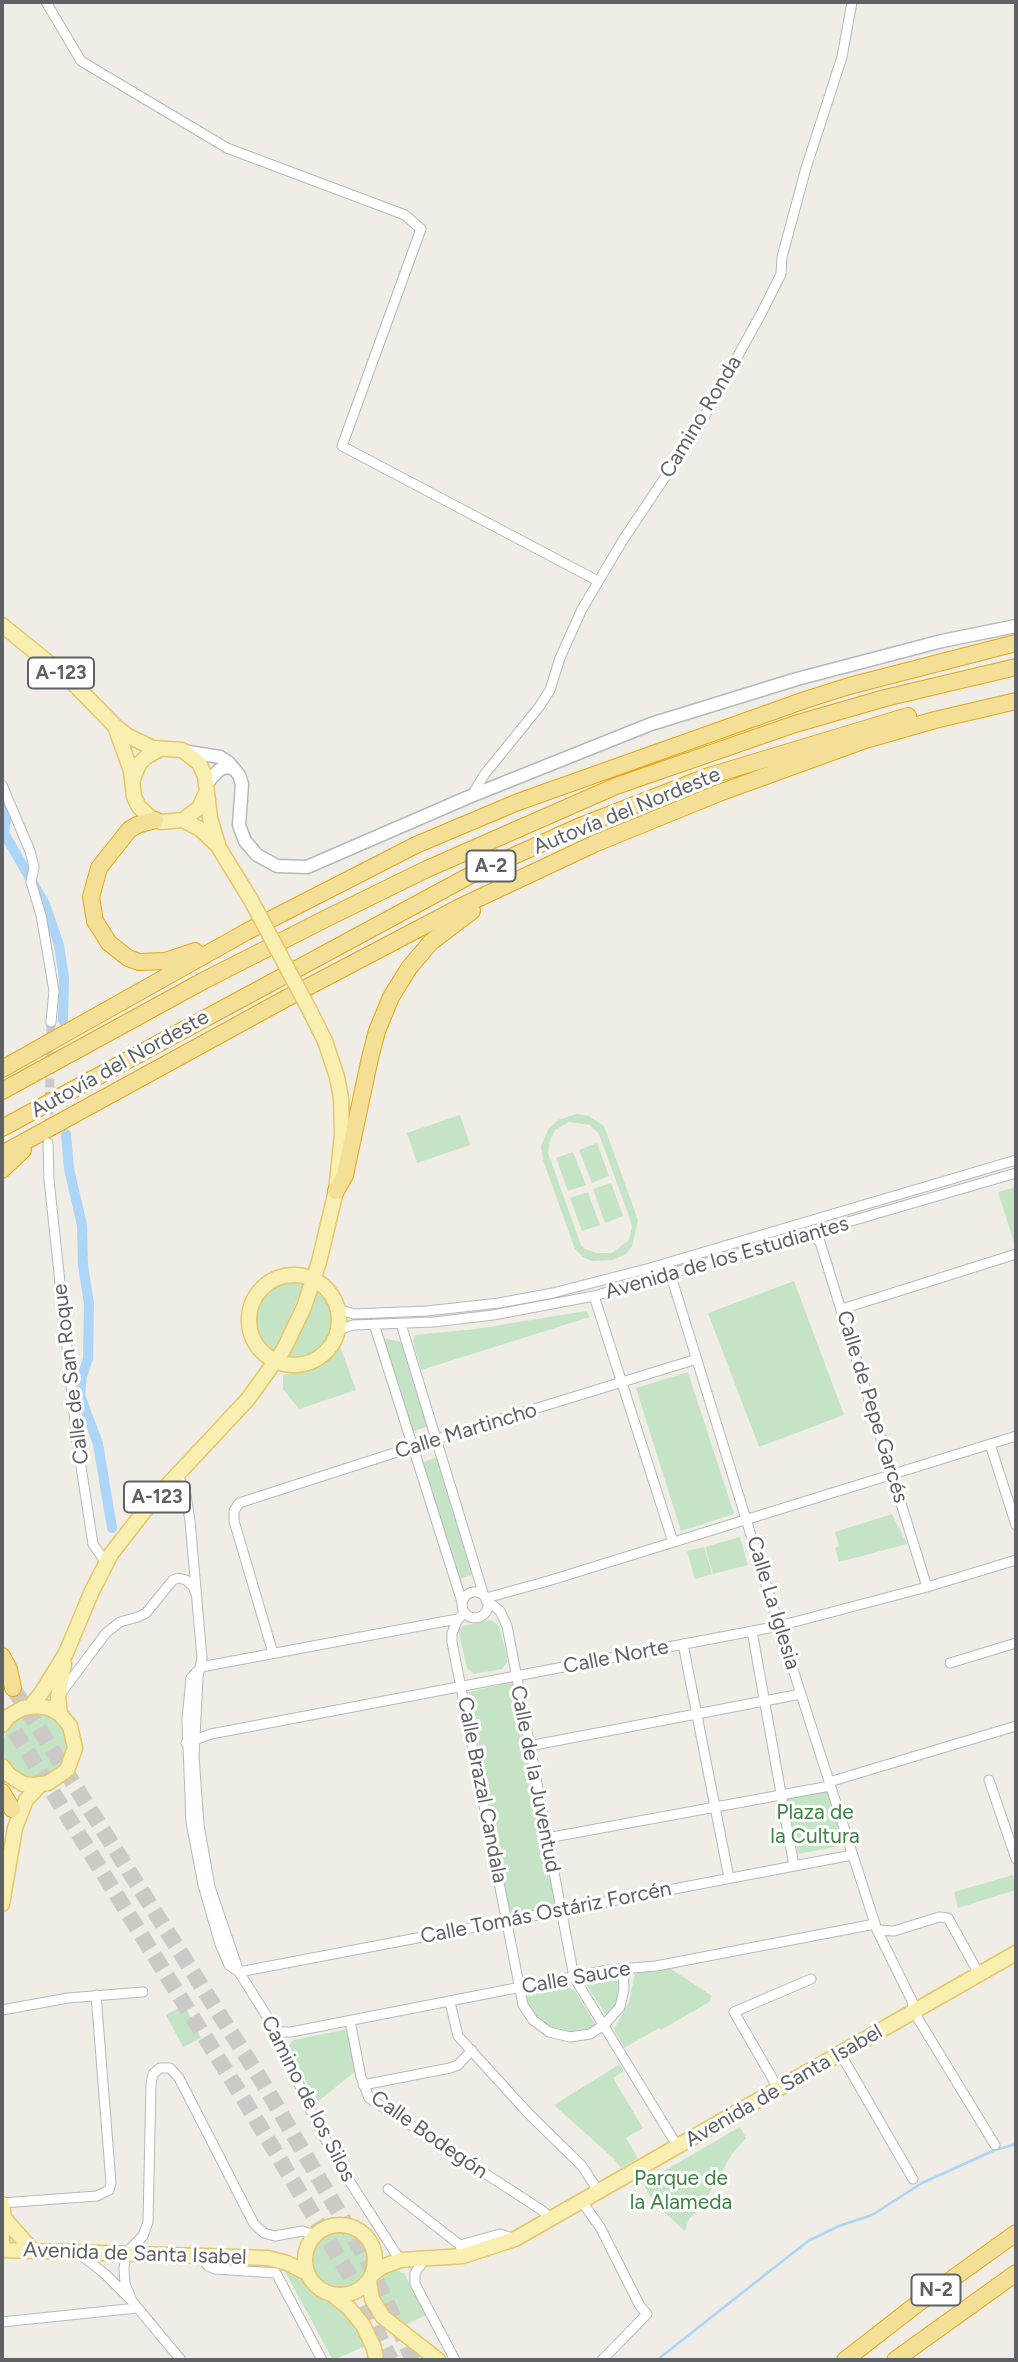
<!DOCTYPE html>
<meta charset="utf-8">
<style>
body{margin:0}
#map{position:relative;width:1018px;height:2362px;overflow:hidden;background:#efede6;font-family:Figtree,sans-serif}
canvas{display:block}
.frame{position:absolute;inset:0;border:4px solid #5e6165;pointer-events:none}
</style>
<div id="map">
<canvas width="1018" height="2362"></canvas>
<div class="frame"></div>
</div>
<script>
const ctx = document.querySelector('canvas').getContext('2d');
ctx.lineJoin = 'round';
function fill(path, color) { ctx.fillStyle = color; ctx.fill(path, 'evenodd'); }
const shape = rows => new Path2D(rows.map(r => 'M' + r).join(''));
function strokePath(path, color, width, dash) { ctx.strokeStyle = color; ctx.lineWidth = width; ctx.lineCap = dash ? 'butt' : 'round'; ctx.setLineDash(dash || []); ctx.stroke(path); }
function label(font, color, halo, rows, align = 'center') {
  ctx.font = font + ' Figtree,sans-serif'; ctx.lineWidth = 6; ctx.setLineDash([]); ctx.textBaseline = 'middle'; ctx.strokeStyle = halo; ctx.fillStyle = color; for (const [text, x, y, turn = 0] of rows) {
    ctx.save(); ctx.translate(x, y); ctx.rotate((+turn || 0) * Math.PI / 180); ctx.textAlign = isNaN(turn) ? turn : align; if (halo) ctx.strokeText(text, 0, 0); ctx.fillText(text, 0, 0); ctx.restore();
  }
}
const green = shape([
 [577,1114,589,1116,604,1126,638,1220,632,1246,626,1254,613,1260,592,1261,583,1257,575,1249,543,1160,541,1146,549,1128,558,1120],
 [569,1122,590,1125,599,1134,629,1216,632,1227,629,1240,612,1253,597,1253,585,1249,581,1245,548,1153,549,1143,555,1130],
 [460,1115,470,1145,417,1163,407,1133],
 [597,1143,609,1176,592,1183,579,1150],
 [573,1152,586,1185,568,1191,556,1158],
 [611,1183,623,1216,605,1223,593,1189],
 [1016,1187,1016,1249,998,1192],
 [588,1192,600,1225,582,1231,570,1198],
 [287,1280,303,1281,304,1283,283,1334,273,1352,270,1353,255,1334,253,1323,255,1308,267,1289],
 [794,1281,844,1415,759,1447,708,1313],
 [318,1289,326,1295,334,1314,330,1338,321,1349,311,1356,287,1361,286,1358,303,1325],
 [586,1311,590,1317,421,1370,413,1341,415,1335,476,1329],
 [378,1337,406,1343,432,1425,408,1433],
 [340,1346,356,1390,299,1409,283,1389,283,1375,323,1365],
 [688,1372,734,1514,681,1531,636,1388],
 [438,1457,475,1574,457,1580,420,1463],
 [892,1514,907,1544,839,1562,835,1548,839,1546,835,1532],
 [740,1537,748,1565,713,1574,705,1547],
 [704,1547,712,1574,695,1579,687,1551],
 [491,1620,499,1626,508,1661,502,1669,474,1674,467,1668,458,1630,463,1626],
 [512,1682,547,1838,557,1907,510,1915,469,1692],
 '3 1746a32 32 0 1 1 64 0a32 32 0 1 1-64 0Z',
 [828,1791,845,1845,798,1854,787,1798],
 [1013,1875,1016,1890,958,1908,954,1892],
 [671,1969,712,1996,709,2002,661,2030,659,2028,624,2048,614,2029,629,2002,635,1973],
 [616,1978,619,1979,620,1984,617,2001,614,2008,606,2015,587,1985],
 [568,1987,575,1991,594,2022,595,2026,592,2028,569,2033,555,2030,537,2019,525,1999,529,1995],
 [184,2005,201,2038,183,2047,166,2015],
 [348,2029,356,2071,316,2103,289,2046,293,2040],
 [620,2064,624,2071,613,2078,643,2128,626,2138,638,2158,621,2168,613,2158,554,2105],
 [740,2127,746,2138,732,2154,700,2209,689,2219,685,2231,653,2202,643,2183],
 '313 2260a28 28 0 1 1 56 0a28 28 0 1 1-56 0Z',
 [284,2270,300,2276,319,2295,333,2303,354,2322,366,2346,333,2360],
 [392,2270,404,2273,426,2315,405,2325,389,2313,383,2305,379,2298,378,2289,383,2276]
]);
const stream = shape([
 [657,2360,808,2241,839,2226,872,2215,922,2183,995,2150,1016,2144]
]);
const canal = shape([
 [2,808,6,820,4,833,45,904,59,945,64,978,63,1020],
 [66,1134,69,1169,82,1225,83,1265,89,1304,88,1359,82,1376,80,1395,98,1444,112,1528]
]);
const streetTunnel = shape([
 [49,1128,51,1022]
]);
const highwayTunnel = shape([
 [13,1688,263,2083,368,2262,413,2360],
 [2,1711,246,2103,348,2273,391,2360]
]);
const street = shape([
 [46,2,81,61,227,148,405,215,421,229,342,446,598,581],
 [2,785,30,851,34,867,31,882,41,915,54,991,51,1022],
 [472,795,484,775,539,707,550,690,560,658,582,609,623,540,698,428,761,314,781,274,782,257,806,168,842,57,852,2],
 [48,1143,49,1180,77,1441,93,1544,106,1563],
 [809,1233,820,1242,927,1587],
 [667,1263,779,1626,877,1930,912,2001,914,2011,920,2022,995,2145],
 [594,1296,673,1542],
 [338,1309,354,1314,427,1311,499,1303,553,1293,650,1268,1016,1160],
 [842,1309,1016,1254],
 [374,1324,462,1602],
 [401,1324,484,1596],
 [338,1330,353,1325,434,1322,493,1315,594,1296,1016,1173],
 [990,1444,1016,1525],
 [178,1475,186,1495,190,1521,202,1658,198,1677,194,1756,199,1825,210,1887,239,1972,273,2026,316,2122,343,2171,400,2260],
 '462 1605a13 13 0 1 1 26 0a13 13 0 1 1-26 0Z',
 [486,1598,548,1581,1016,1436],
 [486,1600,500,1611,507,1626,574,1977,678,2147],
 [458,1619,452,1633,452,1642,523,2005,533,2020,549,2032,570,2037,590,2034,604,2025,620,2007,624,1989,623,1968],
 [752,1631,794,1866],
 [683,1644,729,1878],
 [273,1653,234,1521,234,1511,239,1503,456,1433,697,1359],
 [950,1663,1016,1643],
 [201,1667,191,1678,187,1720,191,1822,203,1885,220,1944,229,1965,239,1972,852,1855],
 [201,1667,441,1622,458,1619,465,1613],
 [59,1696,106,1633,120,1622,138,1617,146,1613,173,1580,178,1578,186,1580,193,1586,195,1592],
 [186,1743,211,1734,779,1626,927,1587,1016,1560],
 [529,1746,801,1694],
 [989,1780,1016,1859],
 [829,1782,1016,1726],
 [547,1838,830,1786],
 [877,1930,894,1931,939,1917,948,1918,979,1974],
 [450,2002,458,2036,528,2113,582,2166,599,2192],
 [2,2010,68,1998,143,1992],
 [350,2021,361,2077,369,2098,543,2211,551,2220],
 [276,2032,291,2032,608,1970,656,1966,875,1924],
 [840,2053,913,2179],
 [363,2085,450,2068,458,2065,472,2050],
 [778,2088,734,2012,811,1979],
 [388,2189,460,2245,463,2256],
 [582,2202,600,2227,640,2306,647,2314,602,2360],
 [2,2203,97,2196,109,2190,111,2183,96,1995],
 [460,2245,500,2234,515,2239],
 [78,2253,104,2273,132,2301,181,2360],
 [201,2256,208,2266,215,2269,276,2273,322,2360],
 [425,2259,415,2273,415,2284,455,2360],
 [132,2301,125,2284,124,2268,126,2253,143,2236,148,2222,151,2084,153,2074,160,2068,170,2068,179,2078,254,2224,264,2233,275,2236,302,2231,315,2235],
 [2,2322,137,2308]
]);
const secondary = shape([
 [182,751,220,757,229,763,239,775,242,784,239,825,245,841,257,855,277,866,307,867,471,796,651,724,797,679,942,641,1016,626],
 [207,783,219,770,226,767,233,768]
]);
const primary = shape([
 [2,625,71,681,115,726,128,736,153,748,182,750,199,763,205,776,210,818,219,848,251,900],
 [116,729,131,771,134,797,139,807,150,817,161,822,183,820,199,808,206,793],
 [133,779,139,764,146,757,160,749],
 [183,820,200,829,218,846],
 '249 1320a45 45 0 1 1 90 0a45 45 0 1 1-90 0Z',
 [31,1706,42,1692,66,1653,92,1591,111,1554,150,1504,248,1399,284,1349,304,1307,319,1262,336,1191,342,1135,341,1098,337,1077,325,1041,310,1011],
 [60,1714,58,1697,64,1664],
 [2,1725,9,1716,23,1708,37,1706,49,1708,60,1714,70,1726,75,1748,67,1770,48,1783,35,1785,23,1784,9,1775,2,1766],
 [2,1904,15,1828,26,1800,40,1785],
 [2,2204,5,2224,2,2233,2,2250],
 [5,2219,33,2251],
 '305 2260a35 35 0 1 1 70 0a35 35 0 1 1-70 0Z',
 [2,2250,268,2258,287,2263,307,2273],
 [373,2274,382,2267,400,2260,463,2256,515,2239,1016,1953],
 [369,2281,372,2299,383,2317,438,2360],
 [333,2295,349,2308,363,2325,374,2348,376,2360]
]);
const highway = shape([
 [155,820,137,825,129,830,99,868,91,897,95,921,109,943,128,958,139,962,165,961,195,951],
 [2,1069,246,932,416,845,518,802,805,700,849,686,1016,643],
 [2,1091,203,981,329,917,427,869,616,786,795,724,885,698,1016,667],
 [2,1128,469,876,578,827,709,776,908,716],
 [2,1154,285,999,460,907,594,844,719,793,865,740,935,720,1016,701],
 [2,1170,23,1150],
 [336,1191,345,1175,370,1058,377,1031,391,997,409,968,431,942,472,911],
 [2,1656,9,1669,13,1688],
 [2,1792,12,1809],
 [845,2360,917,2304,1016,2233],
 [895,2360,1016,2273]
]);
const primaryBridge = shape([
 [251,900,310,1011]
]);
const shields = [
 [61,673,66],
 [491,866,49],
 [157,1497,66],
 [936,2290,49]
];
const shieldNames = [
 ["A-123",61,673],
 ["A-2",491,866],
 ["A-123",157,1497],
 ["N-2",936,2290]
];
const streetNames = [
 ["Camino Ronda",701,417,-59],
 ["Autovía del Nordeste",627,811,-22],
 ["Autovía del Nordeste",120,1064,-29],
 ["Avenida de los Estudiantes",727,1258,-16],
 ["Calle de San Roque",71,1374,-97],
 ["Calle de Pepe Garcés",872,1407,73],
 ["Calle Martincho",466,1431,-17],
 ["Calle La Iglesia",773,1603,73],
 ["Calle Norte",616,1657,-11],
 ["Calle de la Juventud",535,1779,79],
 ["Calle Brazal Candala",482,1790,79],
 ["Calle Tomás Ostáriz Forcén",546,1913,-11],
 ["Calle Sauce",576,1978,-10],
 ["Avenida de Santa Isabel",784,2086,-30],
 ["Camino de los Silos",308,2099,63],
 ["Calle Bodegón",429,2135,35],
 ["Avenida de Santa Isabel",135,2254,2]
];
const parkNames = [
 ["Plaza de",815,1813],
 ["la Cultura",815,1837],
 ["Parque de",681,2179],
 ["la Alameda",681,2203]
];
fill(green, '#c5e4c5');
strokePath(stream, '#acd5f8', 2.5);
strokePath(canal, '#acd5f8', 10);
strokePath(streetTunnel, '#cbcac6', 9, [9, 4.5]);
strokePath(highwayTunnel, '#cbcac6', 16, [16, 8]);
strokePath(street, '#b6b8bb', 11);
strokePath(secondary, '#b5b8bc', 15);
strokePath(primary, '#e6c667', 17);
strokePath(highway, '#e2a713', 18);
strokePath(street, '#fff', 9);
strokePath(secondary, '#fff', 12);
strokePath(primary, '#f8efb1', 14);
strokePath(highway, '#f4df97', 16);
strokePath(primaryBridge, '#e6c667', 17, []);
strokePath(primaryBridge, '#f8efb1', 14);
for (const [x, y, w] of shields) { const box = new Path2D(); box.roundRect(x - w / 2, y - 15.5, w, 31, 5); ctx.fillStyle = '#fff'; ctx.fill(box); strokePath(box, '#5e6165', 2); }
label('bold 19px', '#5e6165', null, shieldNames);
label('21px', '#5e6165', '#fff', streetNames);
label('21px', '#3d8442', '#fff', parkNames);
</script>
